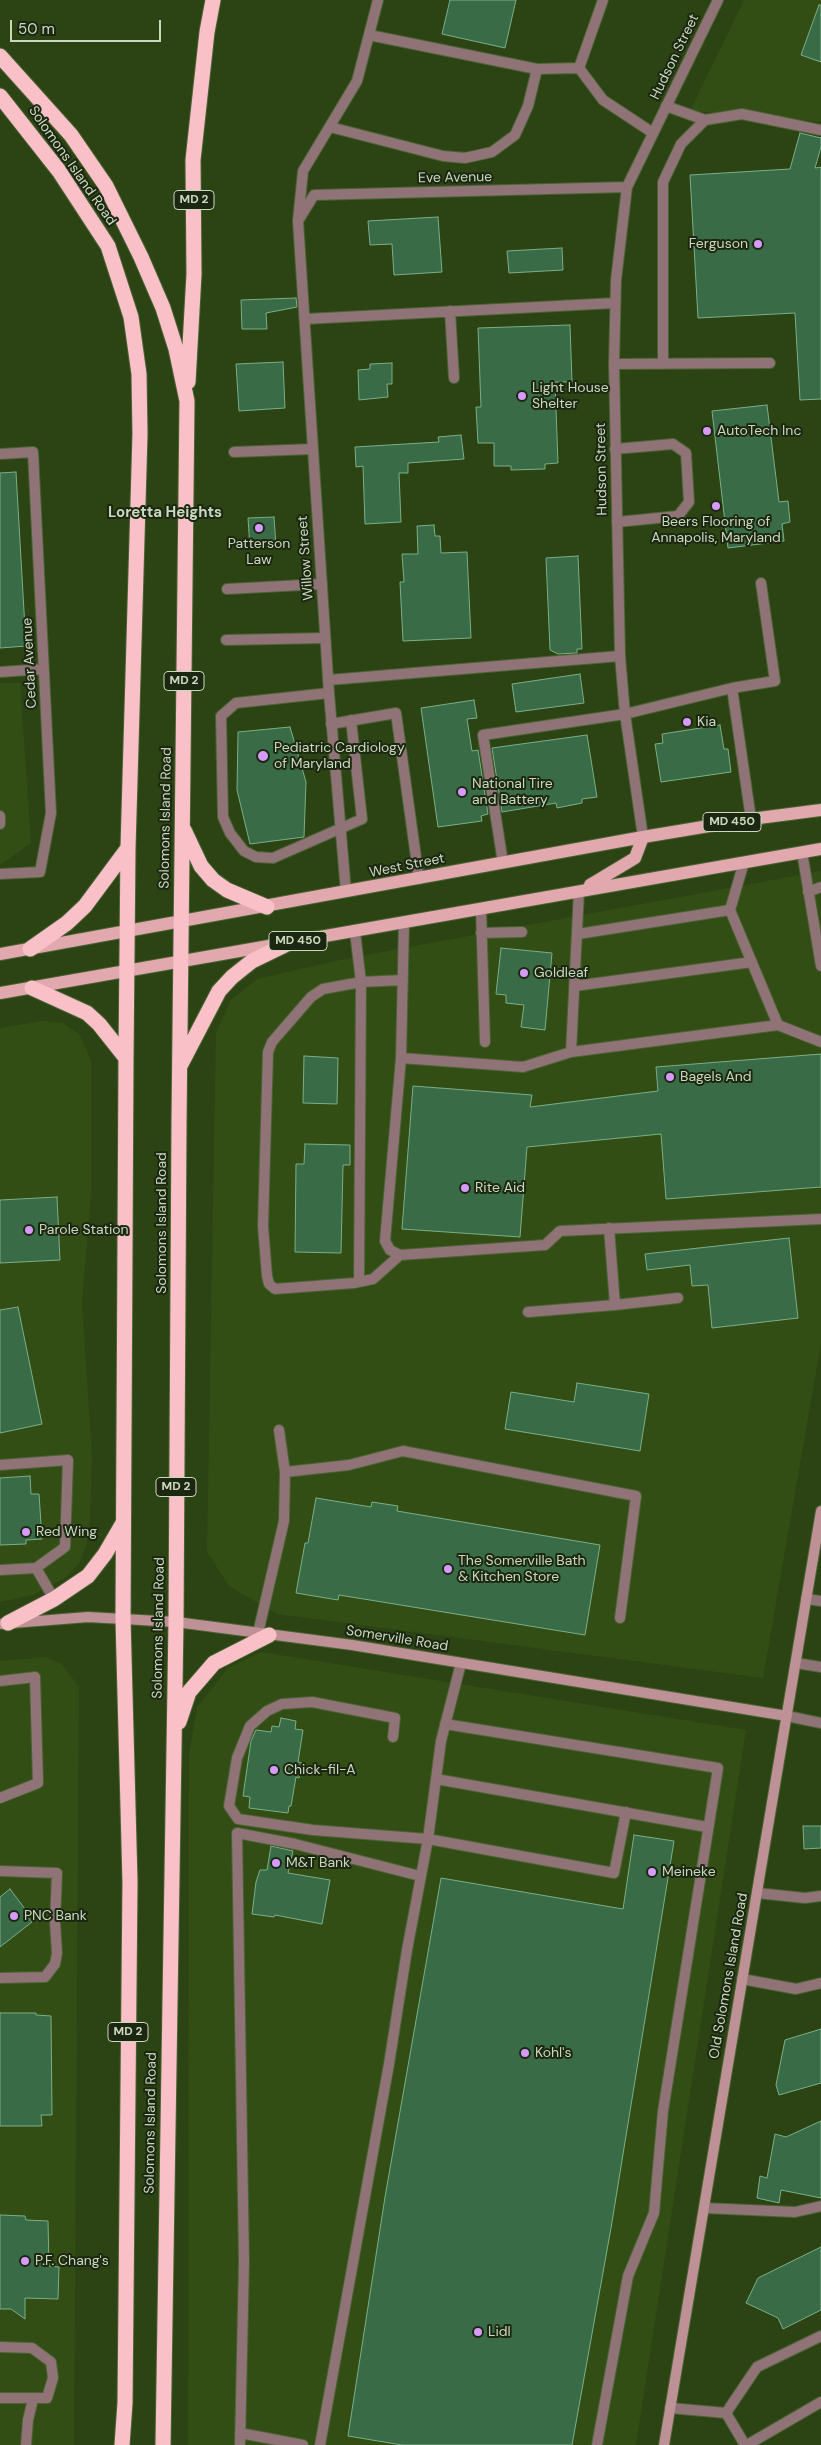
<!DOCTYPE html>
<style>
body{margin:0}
#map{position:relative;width:821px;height:2445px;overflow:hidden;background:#2c4413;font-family:"DM Sans",sans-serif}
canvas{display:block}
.scale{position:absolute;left:10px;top:20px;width:151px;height:22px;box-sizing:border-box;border:2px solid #cad9be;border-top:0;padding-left:6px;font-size:15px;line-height:18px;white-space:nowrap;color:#cad9be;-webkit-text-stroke:4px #1c2712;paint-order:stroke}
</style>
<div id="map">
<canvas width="821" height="2445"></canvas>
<div class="scale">50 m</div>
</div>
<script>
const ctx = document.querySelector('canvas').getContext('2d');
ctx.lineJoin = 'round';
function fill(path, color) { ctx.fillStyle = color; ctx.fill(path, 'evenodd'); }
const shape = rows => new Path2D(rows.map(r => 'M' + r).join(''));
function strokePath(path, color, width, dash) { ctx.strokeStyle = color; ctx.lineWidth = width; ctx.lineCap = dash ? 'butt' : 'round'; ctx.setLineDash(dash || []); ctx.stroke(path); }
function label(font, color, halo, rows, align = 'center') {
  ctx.font = font + ' "DM Sans",sans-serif'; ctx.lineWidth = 4; ctx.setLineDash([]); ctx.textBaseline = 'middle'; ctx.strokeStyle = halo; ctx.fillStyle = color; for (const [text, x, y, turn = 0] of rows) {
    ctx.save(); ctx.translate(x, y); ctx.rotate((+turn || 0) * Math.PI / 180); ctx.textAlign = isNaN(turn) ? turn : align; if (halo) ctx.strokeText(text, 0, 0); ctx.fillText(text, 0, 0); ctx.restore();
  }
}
const built = shape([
 [744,0,821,0,821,122,690,111],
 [0,683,20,683,31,843,0,865],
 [821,871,821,1343,763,1678,277,1614,229,1586,207,1552,216,1033,231,1000,257,979,344,959],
 [42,1021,63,1023,79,1034,91,1060,91,1194,82,1304,92,1455,90,1520,86,1547,78,1565,65,1578,33,1595,0,1602,0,1028],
 [261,1652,746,1730,636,2445,188,2445,189,1755,197,1707,228,1668],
 [46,1657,62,1664,79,1687,74,2445,0,2445,0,1661]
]);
const building = shape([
 [450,0,516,0,505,48,442,34,450,0],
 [819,5,821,5,821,62,801,55,819,5],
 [800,133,821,138,821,147,815,168,821,167,821,399,800,400,795,313,698,318,690,175,790,169,800,133],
 [438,217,442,272,394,275,392,244,370,245,368,221,438,217],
 [562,248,563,270,509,273,507,251,562,248],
 [296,298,297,307,266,313,267,329,242,329,241,300,296,298],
 [570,325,572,382,555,382,558,463,545,464,545,469,511,470,511,466,494,466,494,443,478,443,476,407,481,407,478,328,570,325],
 [283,362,285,408,239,411,236,364,283,362],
 [392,363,392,384,387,384,388,397,359,400,358,370,370,369,370,364,392,363],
 [767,405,779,502,788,501,790,522,782,524,784,541,728,548,712,411,767,405],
 [461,435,464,459,408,463,408,473,399,473,401,522,365,524,363,466,356,467,355,447,439,442,438,437,461,435],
 [16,472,26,646,0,648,0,473,16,472],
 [274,517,276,546,250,548,248,518,274,517],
 [434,525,435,536,440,536,441,553,467,552,471,638,403,641,400,582,404,582,402,554,418,554,417,526,434,525],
 [578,556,582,649,577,649,577,653,558,654,550,650,546,558,578,556],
 [580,674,584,703,516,712,512,684,580,674],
 [474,700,477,718,467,719,472,751,478,750,488,814,481,816,482,821,438,827,421,708,474,700],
 [720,725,724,749,728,749,731,772,661,782,655,744,663,743,662,734,720,725],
 [290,727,306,782,304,837,250,844,237,790,238,732,290,727],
 [587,735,597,797,582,799,582,803,557,808,556,803,502,812,492,748,587,735],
 [501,948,552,953,545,1030,521,1027,524,1005,506,1003,506,995,496,994,501,948],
 [821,1054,821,1187,666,1199,661,1134,527,1147,520,1237,402,1229,413,1086,532,1095,530,1107,658,1091,656,1067,821,1054],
 [304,1056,338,1058,337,1104,303,1103,304,1056],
 [305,1144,350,1145,350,1165,343,1165,341,1253,295,1252,296,1164,304,1164,305,1144],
 [57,1197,60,1260,0,1263,0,1200,57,1197],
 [789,1238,798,1318,712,1328,708,1285,692,1286,690,1265,647,1270,645,1254,789,1238],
 [18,1307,42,1424,0,1433,0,1310,18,1307],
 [577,1383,649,1394,640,1451,505,1429,511,1392,574,1402,577,1383],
 [30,1476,31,1494,39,1494,42,1539,26,1540,26,1544,0,1545,0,1478,30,1476],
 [316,1498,371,1507,372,1502,398,1506,397,1511,600,1545,585,1635,339,1595,338,1600,296,1593,305,1543,308,1543,316,1498],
 [281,1718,296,1721,295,1729,303,1730,298,1762,302,1763,299,1778,296,1777,291,1806,289,1806,288,1813,249,1808,250,1797,243,1796,251,1741,256,1730,271,1732,272,1726,279,1727,281,1718],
 [803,1826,821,1826,821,1848,804,1849,803,1826],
 [634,1835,674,1841,611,2228,572,2445,402,2445,348,2436,385,2197,441,1878,623,1909,634,1835],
 [271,1846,293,1851,288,1873,330,1880,322,1924,275,1915,274,1917,252,1914,256,1882,260,1870,267,1870,271,1846],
 [10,1889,25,1909,23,1911,32,1922,0,1947,0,1897,10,1889],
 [0,2013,36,2013,36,2015,51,2016,52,2115,41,2115,42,2126,0,2126,0,2013],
 [821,2029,821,2083,779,2095,776,2085,785,2040,821,2029],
 [821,2121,821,2198,781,2190,779,2203,757,2198,760,2176,767,2178,775,2134,786,2137,821,2121],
 [0,2215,25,2216,26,2220,48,2221,49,2266,59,2267,58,2299,25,2298,25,2319,11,2309,0,2309,0,2215],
 [821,2247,821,2310,783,2329,778,2318,746,2303,758,2278,821,2247]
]);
const lane = shape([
 [603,0,579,68,603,100,653,133],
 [537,69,579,68],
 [666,106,705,120],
 [330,127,443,156,465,158,492,152,515,135,528,106,537,69,369,35],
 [298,221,303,171,357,81,378,0],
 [450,311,454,378],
 [305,319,615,303],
 [614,364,770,363],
 [663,364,663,182,681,144,705,120,742,114,821,130],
 [615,449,673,444,686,453,689,502,678,516,617,522],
 [234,452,313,449],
 [227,589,322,584],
 [226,640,325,638],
 [328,680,620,656],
 [732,688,775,681,761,583],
 [329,693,236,703,221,716,223,817,230,833,244,851,256,857,273,858,362,819,351,720],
 [331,724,396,713,419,879],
 [0,816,0,824],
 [802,852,821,966],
 [503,863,483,735,625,714,732,688,751,819],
 [808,892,821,887],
 [481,908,485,1042],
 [730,910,778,1025],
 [404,923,401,1058,523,1067,571,1052,778,1025,821,1042],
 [355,932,361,982,359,1282],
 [481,933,522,932],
 [578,934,730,910,744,862],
 [575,986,752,962],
 [571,1052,579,891],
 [401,1058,385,1241,390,1250,400,1255,545,1245,560,1231,821,1219],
 [400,1255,373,1279,354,1283,275,1289,269,1284,267,1276,263,1226,268,1052,272,1042,311,997,323,989,361,982,403,980],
 [615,1305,678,1298],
 [528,1312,615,1305,609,1228],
 [0,1465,68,1460,65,1547,36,1568],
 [285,1472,349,1465,403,1451,636,1496,620,1618],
 [0,1570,36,1568,54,1599],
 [806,1599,821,1601],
 [258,1633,284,1521,285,1472,279,1430],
 [796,1663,821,1667],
 [0,1681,35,1677,38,1783,0,1798],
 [787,1716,821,1723],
 [445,1724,718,1768,663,2111,654,2213,628,2276,597,2445],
 [393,1737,395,1718,312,1702,282,1704,267,1711,250,1726,237,1758,229,1806,238,1819,313,1830,428,1839,614,1873,626,1812],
 [436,1779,707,1827],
 [0,1871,57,1873,55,1922,57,1953,55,1964,45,1977,0,1978],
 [757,1893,805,1898,821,1896],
 [742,1979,796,1989,821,1983],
 [704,2208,795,2212,821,2206],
 [0,2347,32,2348,51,2362,53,2378,47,2398,0,2398],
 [670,2408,726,2413,757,2367,821,2336],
 [726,2413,745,2445],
 [240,2433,303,2445],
 [26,2445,28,2420,33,2399],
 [240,2445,244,2261,237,1833,295,1844,420,1876],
 [320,2445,389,2064,407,1950,428,1839,441,1741,461,1663],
 [747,2445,821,2402]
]);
const street = shape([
 [0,454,33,452,51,813,40,872,0,874],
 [0,672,44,669],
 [643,837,625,714,620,656,614,364,616,280,627,187,718,0],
 [346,892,329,693,298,221,314,195,627,187]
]);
const secondary = shape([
 [0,1624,88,1617,176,1622,352,1645,787,1716],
 [664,2445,821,1511]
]);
const primary = shape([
 [590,885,635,858,643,837],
 [0,954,643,837,751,819,821,810],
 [0,993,821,849]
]);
const highway = shape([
 [0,56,71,135,106,186,141,257,163,308,176,349,187,401,179,1122,176,1622,163,2445],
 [0,96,59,171,108,246,131,317,139,374,140,434,128,848,126,1058,123,1619,130,1882,125,2403,122,2445],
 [188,382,194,274,193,160,207,32,213,0],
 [184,830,201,866,213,880,227,890,267,907],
 [30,949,67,923,85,906,128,848],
 [32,988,87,1013,99,1024,126,1058],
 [181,1064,219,991,232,977,252,961,289,943],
 [8,1623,54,1599,88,1576,105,1554,123,1523],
 [179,1722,189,1692,214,1663,269,1635]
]);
const markers = [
 [758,244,5,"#d69bfa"],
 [522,396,5,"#d69bfa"],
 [707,431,5,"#d69bfa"],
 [716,506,5,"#d69bfa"],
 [259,528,5,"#d69bfa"],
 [687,722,5,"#d69bfa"],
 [263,756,6,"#d69bfa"],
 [462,792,5,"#d69bfa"],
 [524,973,5,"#d69bfa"],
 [670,1077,5,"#d69bfa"],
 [465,1188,5,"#d69bfa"],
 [29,1230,5,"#d69bfa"],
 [26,1532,5,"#d69bfa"],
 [448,1569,5,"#d69bfa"],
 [274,1770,5,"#d69bfa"],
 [276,1863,5,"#d69bfa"],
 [652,1872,5,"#d69bfa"],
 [14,1916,5,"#d69bfa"],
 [525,2053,5,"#d69bfa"],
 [25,2261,5,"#d69bfa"],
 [478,2332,5,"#d69bfa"]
];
const shields = [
 [194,200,40],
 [184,681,40],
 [732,822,58],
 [298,941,58],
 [176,1487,40],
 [128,2032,40]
];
const shieldNames = [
 ["MD 2",194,200],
 ["MD 2",184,681],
 ["MD 450",732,822],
 ["MD 450",298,941],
 ["MD 2",176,1487],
 ["MD 2",128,2032]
];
const streetNames = [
 ["Hudson Street",675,57,-64],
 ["Solomons Island Road",72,166,55],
 ["Eve Avenue",455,178,-1],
 ["Hudson Street",602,469,-91],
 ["Willow Street",306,558,-94],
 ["Cedar Avenue",30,663,-93],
 ["Solomons Island Road",166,818,-89],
 ["West Street",407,866,-11],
 ["Solomons Island Road",162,1223,-90],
 ["Solomons Island Road",159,1628,-89],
 ["Somerville Road",397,1639,9],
 ["Old Solomons Island Road",729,1976,-80],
 ["Solomons Island Road",151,2123,-89]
];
const poiNames = [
 ["Ferguson",748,244,"right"],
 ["Light House",532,388],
 ["Shelter",532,404],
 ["AutoTech Inc",717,431],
 ["Beers Flooring of",716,522,"center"],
 ["Annapolis, Maryland",716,538,"center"],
 ["Patterson",259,544,"center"],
 ["Law",259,560,"center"],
 ["Kia",697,722],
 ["Pediatric Cardiology",274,748],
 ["of Maryland",274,764],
 ["National Tire",472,784],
 ["and Battery",472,800],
 ["Goldleaf",534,973],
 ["Bagels And",680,1077],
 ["Rite Aid",475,1188],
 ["Parole Station",39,1230],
 ["Red Wing",36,1532],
 ["The Somerville Bath",458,1561],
 ["& Kitchen Store",458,1577],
 ["Chick-fil-A",284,1770],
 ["M&T Bank",286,1863],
 ["Meineke",662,1872],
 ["PNC Bank",24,1916],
 ["Kohl's",535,2053],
 ["P.F. Chang's",35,2261],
 ["Lidl",488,2332]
];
const neighbourhoodNames = [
 ["Loretta Heights",165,513]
];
fill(built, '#324e14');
fill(building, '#396b47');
strokePath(building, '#7baf88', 1);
strokePath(lane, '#4c6235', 12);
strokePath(street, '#4c6235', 12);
strokePath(secondary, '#4c6235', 12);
strokePath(primary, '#4c6235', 14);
strokePath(highway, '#4c6235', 17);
strokePath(lane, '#8f7376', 10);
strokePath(street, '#8f7376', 10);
strokePath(secondary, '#be9196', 10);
strokePath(primary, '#e1a8ae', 12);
strokePath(highway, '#f9c1c7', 15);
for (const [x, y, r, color] of markers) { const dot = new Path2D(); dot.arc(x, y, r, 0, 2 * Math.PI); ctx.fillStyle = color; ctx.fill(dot); strokePath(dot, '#1c2712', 2); }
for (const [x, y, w] of shields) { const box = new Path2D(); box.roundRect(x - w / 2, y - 9.5, w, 19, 4); ctx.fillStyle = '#1c2712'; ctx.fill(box); strokePath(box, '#cad9be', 1); }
label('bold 12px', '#cad9be', null, shieldNames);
label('14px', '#cad9be', '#1c2712', streetNames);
label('14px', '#cad9be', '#1c2712', poiNames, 'left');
label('bold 15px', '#cad9be', '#1c2712', neighbourhoodNames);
</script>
